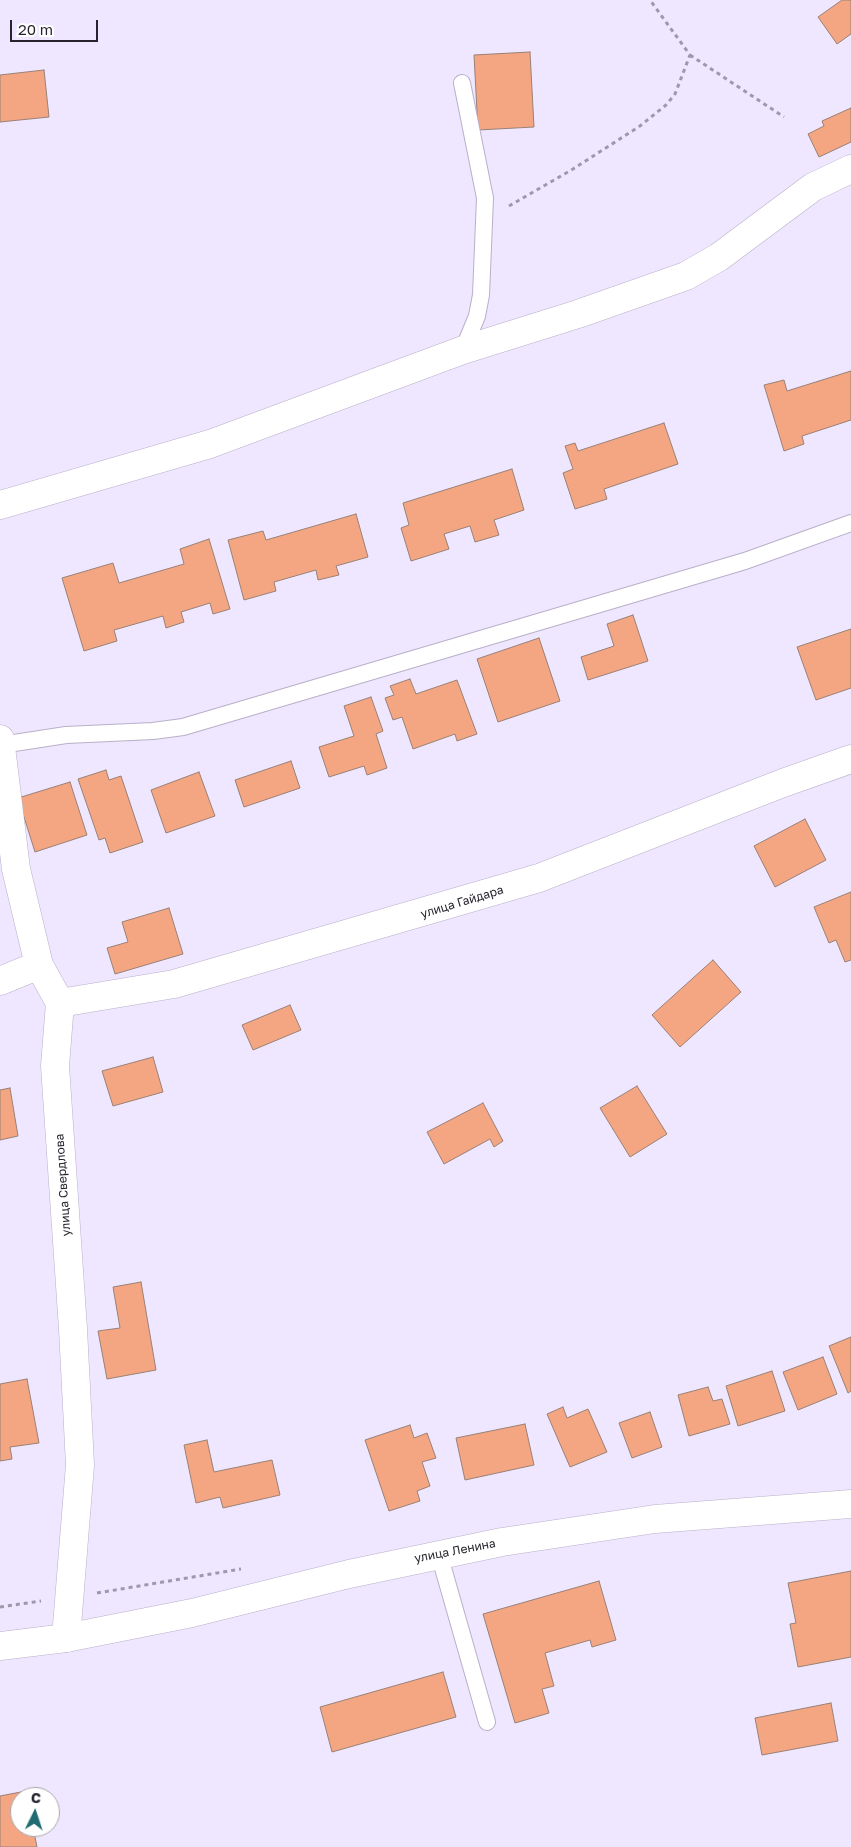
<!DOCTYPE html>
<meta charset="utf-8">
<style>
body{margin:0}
#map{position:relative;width:851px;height:1847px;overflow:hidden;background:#efe6ff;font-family:"Golos Text",sans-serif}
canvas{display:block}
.north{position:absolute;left:10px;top:1787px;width:50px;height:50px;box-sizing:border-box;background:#fff;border:1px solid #a9a7ab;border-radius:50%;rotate:4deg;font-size:14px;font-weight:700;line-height:20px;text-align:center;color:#28242d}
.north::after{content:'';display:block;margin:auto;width:18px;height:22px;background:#216c73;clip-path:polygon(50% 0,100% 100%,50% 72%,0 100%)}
.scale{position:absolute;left:10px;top:20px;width:88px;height:22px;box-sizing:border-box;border:2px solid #28242d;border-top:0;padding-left:6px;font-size:15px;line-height:18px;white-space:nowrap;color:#28242d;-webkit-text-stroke:4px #fff;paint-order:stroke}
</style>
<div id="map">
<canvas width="851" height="1847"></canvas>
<div class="north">С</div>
<div class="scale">20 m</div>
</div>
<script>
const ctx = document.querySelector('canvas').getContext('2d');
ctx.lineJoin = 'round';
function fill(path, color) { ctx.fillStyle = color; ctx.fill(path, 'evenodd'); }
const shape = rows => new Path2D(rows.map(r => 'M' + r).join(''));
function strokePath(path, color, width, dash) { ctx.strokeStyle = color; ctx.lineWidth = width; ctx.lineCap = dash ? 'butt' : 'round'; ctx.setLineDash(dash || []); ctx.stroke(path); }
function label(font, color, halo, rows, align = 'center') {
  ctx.font = font + ' "Golos Text",sans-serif'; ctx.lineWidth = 4; ctx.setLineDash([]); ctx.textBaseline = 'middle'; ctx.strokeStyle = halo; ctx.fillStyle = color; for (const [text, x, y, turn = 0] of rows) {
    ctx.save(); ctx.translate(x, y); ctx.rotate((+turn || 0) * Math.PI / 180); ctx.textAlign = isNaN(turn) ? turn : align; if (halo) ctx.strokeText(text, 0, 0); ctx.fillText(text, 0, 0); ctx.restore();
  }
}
const building = shape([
 [842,0,851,0,851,34,837,44,818,17,842,0],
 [530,52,534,127,478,130,474,55,530,52],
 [44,70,49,117,0,122,0,75,44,70],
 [851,108,851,142,819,157,808,134,824,126,822,121,851,108],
 [851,371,851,420,802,436,804,444,784,451,764,385,784,380,787,391,851,371],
 [664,423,678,464,604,489,607,499,575,509,563,473,573,469,565,446,575,443,578,451,664,423],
 [512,469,524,510,494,520,499,535,475,542,470,526,444,534,449,549,411,561,401,528,409,525,403,503,512,469],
 [356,514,368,557,336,566,339,575,318,580,316,570,274,582,276,591,244,600,228,540,263,531,266,540,356,514],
 [209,539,230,609,213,614,210,603,181,612,184,622,166,628,163,616,114,630,117,641,84,651,62,578,113,563,119,583,184,564,180,549,209,539],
 [633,615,648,661,588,680,581,657,614,646,607,624,633,615],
 [851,629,851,688,816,700,797,647,851,629],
 [539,638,560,701,498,722,477,659,539,638],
 [410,679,416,694,457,680,477,734,457,741,455,734,413,749,402,717,393,720,385,698,394,695,390,686,410,679],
 [371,697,383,731,376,734,387,768,367,775,364,766,329,777,319,747,354,736,344,706,371,697],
 [291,761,300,788,244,807,235,780,291,761],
 [106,770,109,780,121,776,143,842,110,853,105,838,99,840,78,779,106,770],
 [199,772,215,816,166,833,151,790,199,772],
 [70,782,87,835,35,852,18,798,70,782],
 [805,819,826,860,775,887,754,846,805,819],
 [851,892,851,960,845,962,836,940,829,943,814,907,851,892],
 [169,908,183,954,115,974,107,948,128,942,122,922,169,908],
 [713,960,741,992,680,1047,652,1015,713,960],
 [290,1005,301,1030,253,1050,242,1025,290,1005],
 [153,1057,163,1092,113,1106,102,1071,153,1057],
 [637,1086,667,1134,630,1157,600,1108,637,1086],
 [10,1088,18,1136,0,1140,0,1090,10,1088],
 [483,1103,503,1141,494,1147,490,1139,444,1164,427,1132,483,1103],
 [141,1282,156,1370,107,1379,98,1331,120,1328,113,1287,141,1282],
 [851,1337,851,1391,848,1393,829,1346,851,1337],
 [823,1357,837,1394,798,1410,783,1372,823,1357],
 [772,1371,785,1411,738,1426,726,1386,772,1371],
 [27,1379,39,1443,10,1447,12,1459,0,1461,0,1384,27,1379],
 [708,1387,713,1401,722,1399,730,1424,689,1436,678,1395,708,1387],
 [563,1407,567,1418,588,1409,607,1452,570,1467,547,1414,563,1407],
 [650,1412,662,1447,632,1458,619,1423,650,1412],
 [525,1424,534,1465,465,1480,456,1438,525,1424],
 [410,1425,414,1438,427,1433,436,1458,422,1462,430,1486,417,1491,420,1501,389,1511,365,1440,410,1425],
 [207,1440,214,1472,272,1460,280,1495,223,1508,220,1497,196,1503,184,1445,207,1440],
 [851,1571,851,1657,798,1667,790,1624,796,1623,788,1583,851,1571],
 [599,1581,616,1640,592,1647,590,1640,545,1653,554,1686,542,1689,549,1713,515,1723,483,1614,599,1581],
 [443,1672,456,1717,332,1752,320,1707,443,1672],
 [831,1703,838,1741,762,1755,755,1718,831,1703],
 [26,1791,27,1797,20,1797,20,1827,33,1827,37,1847,0,1847,0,1796,26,1791]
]);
const path = shape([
 [690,55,784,117],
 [509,206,573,169,640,126,666,105,675,94,690,55,650,0],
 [97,1593,241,1569],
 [0,1607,41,1601]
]);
const service = shape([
 [462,83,485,198,481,295,477,316,463,350],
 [1,745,66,735,153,731,183,727,745,561,851,523],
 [439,1554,487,1722]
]);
const minor = shape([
 [0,505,210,444,463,350,578,314,686,276,719,257,813,187,851,169],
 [0,739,16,869,39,965,60,1003,55,1066,73,1329,80,1465,66,1638],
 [0,981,39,965],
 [60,1003,174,984,539,878,783,783,851,759]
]);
const secondary = shape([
 [0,1646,66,1638,192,1613,349,1574,502,1542,655,1519,851,1504]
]);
const streetNames = [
 ["улица Гайдара",462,902,-17],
 ["улица Свердлова",63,1185,-94],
 ["улица Ленина",455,1551,-11]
];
fill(building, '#f4a683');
strokePath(building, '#998075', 1);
strokePath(service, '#b9b0c8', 18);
strokePath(minor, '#b9b0c8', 29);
strokePath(secondary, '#b9b0c8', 29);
strokePath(path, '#9f98ab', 3, [4, 4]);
strokePath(service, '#fff', 16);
strokePath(minor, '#fff', 28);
strokePath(secondary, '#fff', 28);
label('12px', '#28242d', '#fff', streetNames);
</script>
